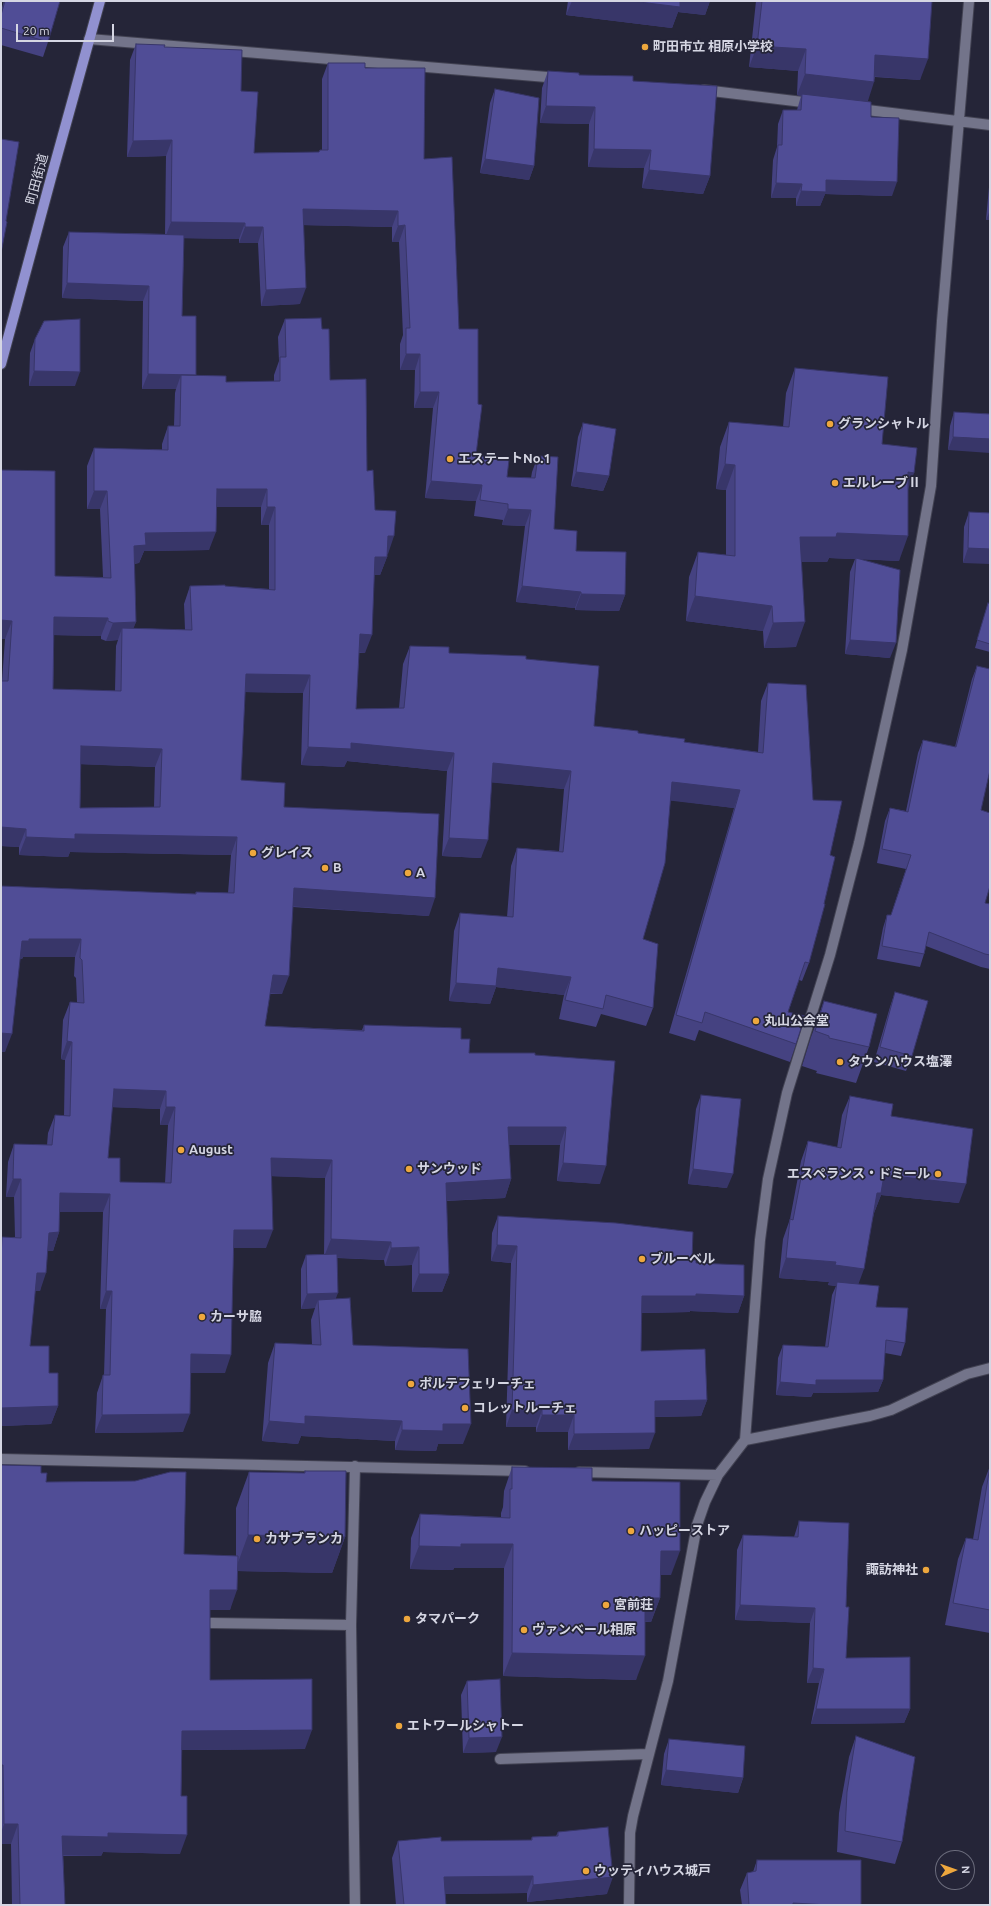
<!DOCTYPE html>
<meta charset="utf-8">
<style>
body{margin:0}
#map{position:relative;width:991px;height:1906px;overflow:hidden;background:#252538;font-family:Ubuntu,sans-serif}
canvas{display:block}
.frame{position:absolute;inset:0;border:2px solid #d5d6e3;pointer-events:none}
.north{position:absolute;left:935px;top:1850px;width:40px;height:40px;box-sizing:border-box;background:#252538;border:1px solid #6b6c7c;border-radius:50%;rotate:88deg;font-size:11px;font-weight:700;line-height:16px;text-align:center;color:#d5d6e3}
.north::after{content:'';display:block;margin:auto;width:14px;height:18px;background:#eea73d;clip-path:polygon(50% 0,100% 100%,50% 72%,0 100%)}
.scale{position:absolute;left:16px;top:24px;width:98px;height:18px;box-sizing:border-box;border:2px solid #d5d6e3;border-top:0;padding-left:5px;font-size:12px;line-height:14px;white-space:nowrap;color:#d5d6e3;-webkit-text-stroke:3px #252538;paint-order:stroke}
</style>
<div id="map">
<canvas width="991" height="1906"></canvas>
<div class="frame"></div>
<div class="north">N</div>
<div class="scale">20 m</div>
</div>
<script>
const ctx = document.querySelector('canvas').getContext('2d');
ctx.lineJoin = 'round';
const shape = rows => new Path2D(rows.map(r => 'M' + r).join(''));
function strokePath(path, color, width, dash) { ctx.strokeStyle = color; ctx.lineWidth = width; ctx.lineCap = dash ? 'butt' : 'round'; ctx.setLineDash(dash || []); ctx.stroke(path); }
function fill(path, color) { ctx.fillStyle = color; ctx.fill(path, 'evenodd'); }
function label(font, color, halo, rows, align = 'center') {
  ctx.font = font + ' Ubuntu,"Noto Sans JP",sans-serif'; ctx.lineWidth = 3.5; ctx.setLineDash([]); ctx.textBaseline = 'middle'; ctx.strokeStyle = halo; ctx.fillStyle = color; for (const [text, x, y, turn = 0] of rows) {
    ctx.save(); ctx.translate(x, y); ctx.rotate((+turn || 0) * Math.PI / 180); ctx.textAlign = isNaN(turn) ? turn : align; if (halo) ctx.strokeText(text, 0, 0); ctx.fillText(text, 0, 0); ctx.restore();
  }
}
const minor = shape([
 [89,39,559,78],
 [704,90,811,103],
 [859,109,990,125],
 [745,1440,870,1416,891,1410,967,1374,990,1368],
 [1,1459,525,1471],
 [355,1466,351,1625,355,1905],
 [579,1472,718,1475,745,1440,760,1240,768,1179,787,1093,830,955,859,843,902,650,931,486,942,321,969,1],
 [211,1623,351,1625],
 [500,1759,648,1754],
 [629,1905,630,1833,633,1816,668,1681,697,1525,705,1502,718,1475]
]);
const major = shape([
 [1,364,51,178,100,1]
]);
const wall = shape([
 [4,1,60,1,48,42,43,57,1,45,1,11],
 [568,1,710,1,705,15,678,12,672,28,566,15],
 [756,1,932,1,920,80,875,77,867,101,892,196,825,194,820,206,796,206,796,198,771,198,773,160,777,147,778,124,783,110,797,110,801,96,797,95,798,71,749,67],
 [136,44,164,47,241,91,254,153,319,152,320,150,322,150,322,79,328,63,365,68,424,159,459,329,476,455,507,477,531,478,532,472,538,456,554,529,576,551,625,595,619,611,575,610,575,608,516,602,525,526,502,525,503,520,474,516,476,501,425,498,433,408,414,408,415,370,400,370,400,344,403,335,399,242,392,242,392,227,304,225,300,304,261,306,258,243,239,243,239,239,184,238,182,316,195,376,226,382,274,381,274,375,279,361,278,337,285,319,322,329,330,380,367,471,375,510,388,554,387,554,387,557,380,575,374,575,365,653,359,653,356,709,399,708,403,664,410,646,449,653,526,659,594,726,638,733,684,742,758,752,761,701,768,683,813,800,830,855,809,963,802,981,799,980,788,1012,796,1044,790,1062,699,1030,695,1041,669,1033,734,808,670,800,643,939,653,1008,646,1026,601,1014,596,1027,559,1019,564,995,496,987,490,1004,449,1001,454,931,460,913,507,917,511,866,517,848,559,851,564,789,491,782,481,858,442,856,447,771,347,761,344,767,301,765,303,693,245,692,241,780,284,807,429,916,293,907,282,994,270,994,265,1026,362,1030,364,1025,461,1039,469,1053,535,1055,600,1184,557,1181,560,1145,509,1145,511,1179,505,1198,446,1201,449,1274,442,1292,412,1292,412,1265,385,1266,384,1260,337,1258,336,1299,353,1345,463,1444,438,1444,436,1451,395,1450,395,1441,301,1436,298,1444,262,1441,268,1363,275,1343,312,1345,311,1320,315,1308,301,1309,301,1269,306,1255,324,1254,325,1178,272,1176,266,1248,233,1248,225,1373,191,1373,183,1432,95,1433,97,1393,103,1375,104,1375,106,1309,100,1309,103,1212,59,1212,59,1232,53,1251,47,1251,40,1291,35,1291,30,1346,49,1373,58,1406,51,1424,1,1426,1,1239,2,1237,15,1237,14,1197,6,1197,8,1162,14,1144,47,1145,48,1133,55,1115,64,1116,65,1060,61,1059,63,1020,70,1002,77,1002,76,978,74,976,75,957,23,957,22,959,20,959,5,1052,1,1052,1,886,195,894,196,892,228,893,231,855,70,852,68,857,19,855,19,847,1,846,1,681,2,681,5,639,1,639,1,470,55,576,103,577,100,509,87,509,87,466,94,448,162,450,162,444,168,426,174,426,175,393,176,389,142,389,143,301,62,298,63,247,69,232,165,234,166,156,127,157,130,60],
 [216,507,261,507,261,525,269,525,269,589,225,586,190,586,184,604,185,630,133,628,136,622,134,564,139,563,144,551,209,550],
 [54,635,101,636,101,639,106,641,118,640,116,646,115,691,53,689],
 [81,764,155,767,154,807,80,808],
 [112,1107,160,1109,160,1125,168,1125,165,1183,120,1182,108,1158],
 [548,71,579,75,633,81,710,176,703,194,642,188,644,168,588,167,589,124,540,123,542,88],
 [495,89,534,166,529,180,480,173,490,103],
 [990,176,990,220,986,220],
 [35,339,75,386,29,386,30,353],
 [795,368,882,444,908,490,899,561,861,559,890,658,845,654,850,572,855,559,829,558,827,562,802,562,796,647,764,648,763,631,686,621,689,577,698,552,726,555,726,490,716,489,720,447,729,422,783,427,786,393],
 [954,412,990,414,948,450,950,426],
 [583,423,609,476,603,491,571,486,578,437],
 [969,512,990,513,963,563,964,527],
 [988,603,990,604,990,652,975,648],
 [977,666,981,810,985,903,990,904,990,969,981,967,926,946,924,954,920,967,877,959,883,928,887,915,891,915,906,869,877,863,885,821,890,808,906,811,918,753,923,740,955,747,972,679],
 [895,992,912,1056,906,1071,874,1062,890,1007],
 [824,1001,869,1047,856,1083,816,1073,817,1071,802,1066,811,1037],
 [701,1095,727,1188,688,1184,696,1109],
 [850,1096,891,1116,959,1203,881,1195,874,1213,858,1284,905,1343,901,1356,885,1353,883,1380,878,1392,813,1393,811,1397,776,1395,778,1358,783,1345,825,1347,832,1295,836,1286,828,1285,829,1282,779,1278,783,1239,790,1219,801,1161,808,1141,837,1148,842,1115],
 [498,1216,692,1260,744,1296,738,1313,690,1311,690,1312,641,1313,641,1351,707,1400,701,1416,655,1417,649,1449,568,1450,568,1432,536,1432,536,1427,506,1427,511,1263,491,1261,492,1233],
 [1,1465,41,1473,46,1482,184,1554,236,1556,236,1508,249,1472,304,1473,305,1471,345,1537,332,1573,238,1571,230,1610,210,1610,210,1680,305,1749,182,1750,180,1854,103,1852,101,1856,63,1856,65,1905,12,1905,11,1844,1,1844],
 [990,1466,990,1633,945,1625,958,1559,966,1538,973,1539,982,1487],
 [512,1467,592,1481,671,1575,660,1575,660,1598,651,1622,645,1622,636,1680,503,1676,504,1568,454,1568,453,1570,410,1569,411,1538,420,1514,501,1517,501,1513,503,1507,504,1491],
 [799,1521,846,1607,846,1658,910,1709,904,1723,811,1724,819,1683,807,1683,810,1623,735,1620,737,1550,743,1535,794,1537],
 [467,1681,496,1752,463,1753,461,1695],
 [856,1736,902,1842,895,1864,837,1852,839,1813,849,1757],
 [669,1739,743,1778,738,1793,661,1785,664,1754],
 [558,1832,607,1894,527,1902,527,1893,445,1894,446,1905,396,1905,392,1858,398,1841,441,1841,531,1840,532,1837,556,1836],
 [757,1860,861,1905,742,1905,740,1890,747,1873,753,1872]
]);
const shadedWall = shape([
 [572,1,710,1,705,15,678,12,672,28,566,15],
 [757,46,806,49,798,71,749,67],
 [875,55,928,59,920,80,868,76],
 [805,74,874,82,867,104,802,94,801,96,797,95],
 [546,106,595,107,589,124,540,123],
 [172,140,166,156,127,157,133,141],
 [594,149,651,150,644,168,588,167],
 [485,159,534,166,529,180,480,173],
 [649,170,710,176,703,194,642,188],
 [826,180,897,182,892,196,825,194,820,206,796,206,801,191],
 [776,183,802,184,796,198,771,198],
 [303,209,398,211,392,227,297,225],
 [990,210,990,220,986,220],
 [171,222,245,223,239,239,165,238],
 [405,225,399,242,392,242,398,226],
 [245,227,263,227,258,243,239,243],
 [67,283,149,286,143,301,62,298],
 [306,288,300,304,261,306,266,290],
 [406,354,420,354,415,370,400,370],
 [34,371,80,372,75,386,29,386],
 [148,374,196,375,190,389,181,375,176,389,142,389],
 [420,392,439,392,433,408,414,408],
 [953,437,990,439,990,453,948,450],
 [725,464,735,465,726,490,716,489],
 [576,472,609,476,603,491,571,486],
 [908,472,914,473,905,498],
 [431,481,482,485,476,501,425,498],
 [217,489,267,489,261,507,210,507],
 [94,491,107,491,100,509,87,509],
 [267,507,275,507,269,525,261,525],
 [508,509,531,510,525,526,502,525],
 [216,532,209,550,144,551,139,563,127,564,134,546,145,533],
 [837,533,908,536,899,561,829,558,827,562,791,562,800,537],
 [388,536,394,536,388,554,381,554],
 [968,548,990,549,990,564,963,563],
 [375,557,387,557,380,575,368,575],
 [522,586,581,592,575,608,516,602],
 [581,594,625,595,619,611,575,610],
 [695,596,772,606,763,631,686,621],
 [54,617,108,618,101,636,48,635],
 [1,620,12,621,5,639,1,639],
 [136,622,129,640,122,628,118,640,106,641,113,623],
 [805,622,796,647,764,648,773,623],
 [360,634,372,635,365,653,353,652],
 [850,640,896,643,890,658,845,654],
 [246,674,310,675,303,693,240,692],
 [351,743,454,753,447,771,347,761,344,767,301,765,308,747],
 [81,746,162,749,155,767,74,764],
 [493,763,571,771,564,789,486,782],
 [672,782,740,790,734,808,665,800],
 [1,827,26,829,19,847,1,846],
 [75,834,237,837,231,855,70,852,68,857,19,855,26,837],
 [449,838,488,840,481,858,442,856],
 [294,888,435,898,429,916,288,906],
 [29,939,81,939,75,957,23,957,22,959,16,959,22,941],
 [498,968,571,977,564,995,496,987,490,1004,449,1001,456,983],
 [273,975,289,976,282,994,267,993],
 [1,1033,12,1034,5,1052,1,1052],
 [67,1041,72,1042,65,1060,61,1059],
 [114,1089,166,1091,160,1109,108,1107],
 [166,1107,175,1107,168,1125,160,1125],
 [508,1127,566,1127,560,1145,502,1145],
 [271,1158,332,1160,325,1178,265,1176],
 [563,1163,606,1166,600,1184,557,1181],
 [693,1169,733,1174,727,1188,688,1184],
 [884,1175,966,1184,959,1203,881,1195,874,1213,870,1212],
 [13,1179,21,1179,14,1197,6,1197],
 [511,1179,505,1198,439,1201,446,1183],
 [60,1193,110,1194,103,1212,53,1212],
 [234,1230,273,1230,266,1248,227,1248],
 [59,1232,53,1251,42,1251,49,1233],
 [331,1239,391,1242,384,1260,324,1257],
 [497,1245,517,1246,511,1263,491,1261],
 [419,1247,412,1265,385,1266,391,1248],
 [786,1258,836,1262,829,1282,779,1278],
 [835,1265,864,1269,857,1288,837,1282,836,1286,828,1285],
 [37,1273,46,1273,40,1291,30,1291],
 [419,1274,449,1274,442,1292,412,1292],
 [106,1291,112,1291,106,1309,100,1309],
 [338,1293,332,1308,318,1300,315,1308,301,1309,307,1294],
 [696,1294,744,1296,738,1313,690,1311,690,1312,636,1313,642,1296],
 [191,1354,231,1355,225,1373,184,1373],
 [816,1380,883,1380,878,1392,813,1393,811,1397,776,1395,780,1382],
 [707,1400,701,1416,649,1417,655,1401],
 [58,1406,51,1424,1,1426,1,1408],
 [512,1410,542,1410,536,1427,506,1427],
 [190,1414,183,1432,95,1433,102,1415],
 [542,1415,574,1415,568,1432,536,1432],
 [305,1416,402,1421,395,1441,301,1436,298,1444,262,1441,269,1421],
 [443,1424,471,1424,463,1444,438,1444,436,1451,395,1450,402,1430],
 [655,1433,649,1449,568,1450,574,1434],
 [248,1535,345,1537,332,1573,235,1571],
 [461,1544,513,1544,504,1568,454,1568,453,1570,410,1569,419,1546],
 [661,1551,680,1551,671,1575,652,1575],
 [210,1590,237,1590,230,1610,203,1610],
 [645,1598,660,1598,651,1622,636,1621],
 [740,1605,815,1608,810,1623,735,1620],
 [512,1653,645,1656,636,1680,503,1676],
 [813,1668,824,1669,819,1683,807,1683],
 [816,1709,910,1709,904,1723,811,1724],
 [312,1730,305,1749,175,1750,182,1731],
 [502,1737,496,1752,463,1753,469,1738],
 [1,1765,3,1765,1,1771],
 [666,1770,743,1778,738,1793,661,1785],
 [4,1824,18,1824,11,1844,1,1844,1,1833],
 [108,1833,187,1835,180,1854,103,1852,101,1856,55,1855,62,1836],
 [533,1876,527,1893,438,1894,444,1877],
 [613,1877,607,1894,527,1902,533,1885],
 [793,1903,829,1905,792,1905]
]);
const building = shape([
 [5,1,60,1,48,42,1,28,1,15,5,1],
 [631,1,680,1,680,7,631,1],
 [762,1,932,1,928,59,875,55,874,82,805,74,806,49,757,46,762,1],
 [136,44,165,45,164,47,242,50,241,91,258,92,254,153,319,152,320,150,328,150,328,63,365,63,365,68,425,68,424,159,452,157,459,329,478,329,478,404,482,405,476,455,509,460,507,477,535,478,538,456,558,457,554,529,577,531,576,551,626,552,625,595,581,594,581,592,522,586,531,510,508,509,508,504,480,500,482,485,431,481,439,392,420,392,420,354,406,354,406,328,410,328,405,225,398,226,398,211,303,209,306,288,266,290,263,227,245,227,245,223,171,222,172,140,133,141,136,44],
 [548,71,579,73,579,75,633,76,633,81,717,86,710,176,649,170,651,150,594,149,595,107,546,106,548,71],
 [495,89,539,98,534,166,485,159,495,89],
 [802,94,871,102,871,117,899,118,897,182,826,180,826,192,801,191,802,184,776,183,778,145,782,145,783,110,801,110,802,94],
 [1,139,19,142,6,221,7,222,1,253,1,139],
 [69,232,184,235,182,316,196,316,196,375,148,374,149,286,67,283,69,232],
 [321,318,322,329,329,329,330,380,366,379,367,471,373,470,375,510,396,511,394,536,388,536,387,557,375,557,372,635,360,634,356,709,404,708,410,646,449,647,449,653,526,656,526,659,599,666,594,726,638,731,638,733,685,739,684,742,763,753,768,683,806,685,813,800,842,801,830,855,835,857,824,904,825,904,809,963,805,962,788,1012,805,1016,796,1044,705,1012,702,1023,676,1015,740,790,672,782,665,863,643,939,658,944,653,1008,606,995,603,1009,565,1000,571,977,498,968,496,986,456,983,460,913,513,917,517,848,563,852,571,771,493,763,488,840,449,838,454,753,351,743,351,749,308,747,310,675,246,674,241,780,285,783,284,807,439,814,435,898,294,888,289,976,273,975,265,1026,364,1031,364,1025,461,1028,461,1039,470,1039,469,1053,535,1053,535,1055,615,1061,606,1166,563,1163,566,1127,508,1127,511,1179,446,1183,449,1274,419,1274,419,1247,391,1248,391,1242,331,1239,332,1160,271,1158,273,1230,234,1230,231,1355,191,1354,190,1414,102,1415,103,1375,110,1375,112,1291,106,1291,110,1194,60,1193,59,1232,49,1233,46,1273,37,1273,30,1346,49,1346,49,1373,58,1373,58,1406,1,1408,1,1259,2,1237,21,1238,21,1179,13,1179,14,1144,52,1145,55,1115,70,1116,72,1042,67,1041,70,1002,84,1003,82,960,80,958,81,939,29,939,29,941,22,941,12,1034,1,1033,1,886,196,894,196,892,234,893,237,837,75,834,75,839,26,837,26,829,1,827,1,681,8,681,12,621,1,620,1,470,55,471,55,576,111,578,107,491,94,491,94,448,168,450,168,426,180,426,181,375,226,376,226,382,280,381,280,357,286,357,285,319,321,318],
 [217,489,267,489,267,507,275,507,275,590,225,586,225,585,190,586,192,630,122,628,121,691,53,689,54,617,108,618,108,621,113,623,136,622,134,546,146,545,145,533,216,532,217,489],
 [81,746,162,749,160,807,80,808,81,746],
 [114,1089,166,1091,166,1107,175,1107,171,1183,120,1182,120,1158,108,1158,114,1089],
 [80,319,80,372,34,371,35,339,44,321,80,319],
 [795,368,888,377,882,444,917,448,914,473,908,472,908,536,837,533,836,537,800,537,805,622,773,623,772,606,695,596,698,552,735,556,735,465,725,464,729,422,789,427,795,368],
 [954,412,990,414,990,439,953,437,954,412],
 [583,423,616,429,609,476,576,472,583,423],
 [969,512,990,513,990,549,968,548,969,512],
 [856,558,900,570,896,643,850,640,856,558],
 [988,603,990,604,990,644,977,640,988,603],
 [977,666,990,669,990,770,981,810,990,813,990,886,985,903,990,904,990,955,985,954,929,932,924,954,882,946,887,915,891,915,911,855,882,849,890,808,908,812,923,740,956,747,977,666],
 [895,992,928,1001,912,1056,880,1047,895,992],
 [824,1001,877,1014,869,1047,829,1038,829,1036,815,1031,824,1001],
 [701,1095,741,1099,733,1174,693,1169,701,1095],
 [850,1096,893,1104,891,1116,973,1129,966,1184,884,1175,881,1193,877,1193,864,1269,835,1265,836,1262,786,1258,790,1219,793,1220,808,1141,841,1148,850,1096],
 [498,1216,616,1223,693,1232,692,1260,696,1260,696,1263,744,1265,744,1296,696,1294,696,1296,642,1296,641,1351,705,1349,707,1400,655,1401,655,1433,574,1434,574,1415,542,1415,542,1410,512,1410,517,1246,497,1245,498,1216],
 [337,1254,338,1293,307,1294,306,1255,337,1254],
 [837,1282,879,1286,876,1307,908,1308,905,1343,886,1340,883,1380,816,1380,816,1385,780,1382,783,1345,828,1347,837,1282],
 [350,1298,353,1345,468,1349,471,1424,443,1424,443,1431,402,1430,402,1421,305,1416,305,1424,269,1421,275,1343,321,1345,318,1300,350,1298],
 [1,1465,41,1466,41,1473,47,1473,46,1482,135,1481,170,1472,186,1472,184,1554,238,1556,237,1590,210,1590,210,1680,312,1679,312,1730,182,1731,181,1796,187,1796,187,1835,108,1833,108,1837,62,1836,65,1905,20,1905,18,1824,4,1824,3,1765,1,1765,1,1465],
 [990,1466,990,1610,953,1603,966,1538,978,1540,990,1466],
 [512,1467,592,1468,592,1481,680,1482,680,1551,661,1551,660,1598,645,1598,645,1656,512,1653,513,1544,461,1544,461,1547,419,1546,420,1514,510,1518,510,1489,512,1489,512,1467],
 [305,1471,346,1471,345,1537,248,1535,249,1472,305,1473,305,1471],
 [799,1521,849,1523,846,1607,849,1607,846,1658,910,1657,910,1709,816,1709,824,1669,813,1668,815,1608,740,1605,743,1535,798,1537,799,1521],
 [500,1679,502,1737,469,1738,467,1681,500,1679],
 [856,1736,915,1757,902,1842,845,1831,847,1792,856,1736],
 [669,1739,745,1746,743,1778,666,1770,669,1739],
 [608,1827,613,1877,533,1885,533,1876,444,1877,446,1905,404,1905,398,1841,441,1837,441,1841,532,1840,532,1837,558,1836,558,1832,608,1827],
 [757,1860,861,1860,861,1905,829,1905,793,1903,793,1905,749,1905,747,1873,756,1871,757,1860]
]);
const markers = [
 [645,47,4,"#eea73d"],
 [830,424,4,"#eea73d"],
 [450,459,4,"#eea73d"],
 [835,483,4,"#eea73d"],
 [253,853,4,"#eea73d"],
 [325,868,4,"#eea73d"],
 [408,873,4,"#eea73d"],
 [756,1021,4,"#eea73d"],
 [840,1062,4,"#eea73d"],
 [181,1150,4,"#eea73d"],
 [409,1169,4,"#eea73d"],
 [938,1174,4,"#eea73d"],
 [642,1259,4,"#eea73d"],
 [202,1317,4,"#eea73d"],
 [411,1384,4,"#eea73d"],
 [465,1408,4,"#eea73d"],
 [631,1531,4,"#eea73d"],
 [257,1539,4,"#eea73d"],
 [926,1570,4,"#eea73d"],
 [606,1605,4,"#eea73d"],
 [407,1619,4,"#eea73d"],
 [524,1630,4,"#eea73d"],
 [399,1726,4,"#eea73d"],
 [586,1871,4,"#eea73d"]
];
const poiNames = [
 ["町田市立 相原小学校",653,47],
 ["グランシャトル",838,424],
 ["エステートNo.1",458,459],
 ["エルレーブⅡ",843,483],
 ["グレイス",261,853],
 ["B",333,868],
 ["A",416,873],
 ["丸山公会堂",764,1021],
 ["タウンハウス塩澤",848,1062],
 ["August",189,1150],
 ["サンウッド",417,1169],
 ["エスペランス・ドミール",930,1174,"right"],
 ["ブルーベル",650,1259],
 ["カーサ脇",210,1317],
 ["ポルテフェリーチェ",419,1384],
 ["コレットルーチェ",473,1408],
 ["ハッピーストア",639,1531],
 ["カサブランカ",265,1539],
 ["諏訪神社",918,1570,"right"],
 ["宮前荘",614,1605],
 ["タマパーク",415,1619],
 ["ヴァンベール相原",532,1630],
 ["エトワールシャトー",407,1726],
 ["ウッティハウス城戸",594,1871]
];
const streetNames = [
 ["町田街道",37,179,-75]
];
strokePath(minor, '#424252', 12);
strokePath(major, '#424252', 12);
strokePath(minor, '#73748a', 10);
strokePath(major, '#9191d0', 10);
fill(wall, '#454281');
fill(shadedWall, '#383669');
fill(building, '#504d96');
strokePath(building, '#383669', 1);
for (const [x, y, r, color] of markers) { const dot = new Path2D(); dot.arc(x, y, r, 0, 2 * Math.PI); ctx.fillStyle = color; ctx.fill(dot); strokePath(dot, '#252538', 1.5); }
label('bold 13px', '#d5d6e3', '#252538', poiNames, 'left');
label('13px', '#d5d6e3', '#252538', streetNames);
</script>
